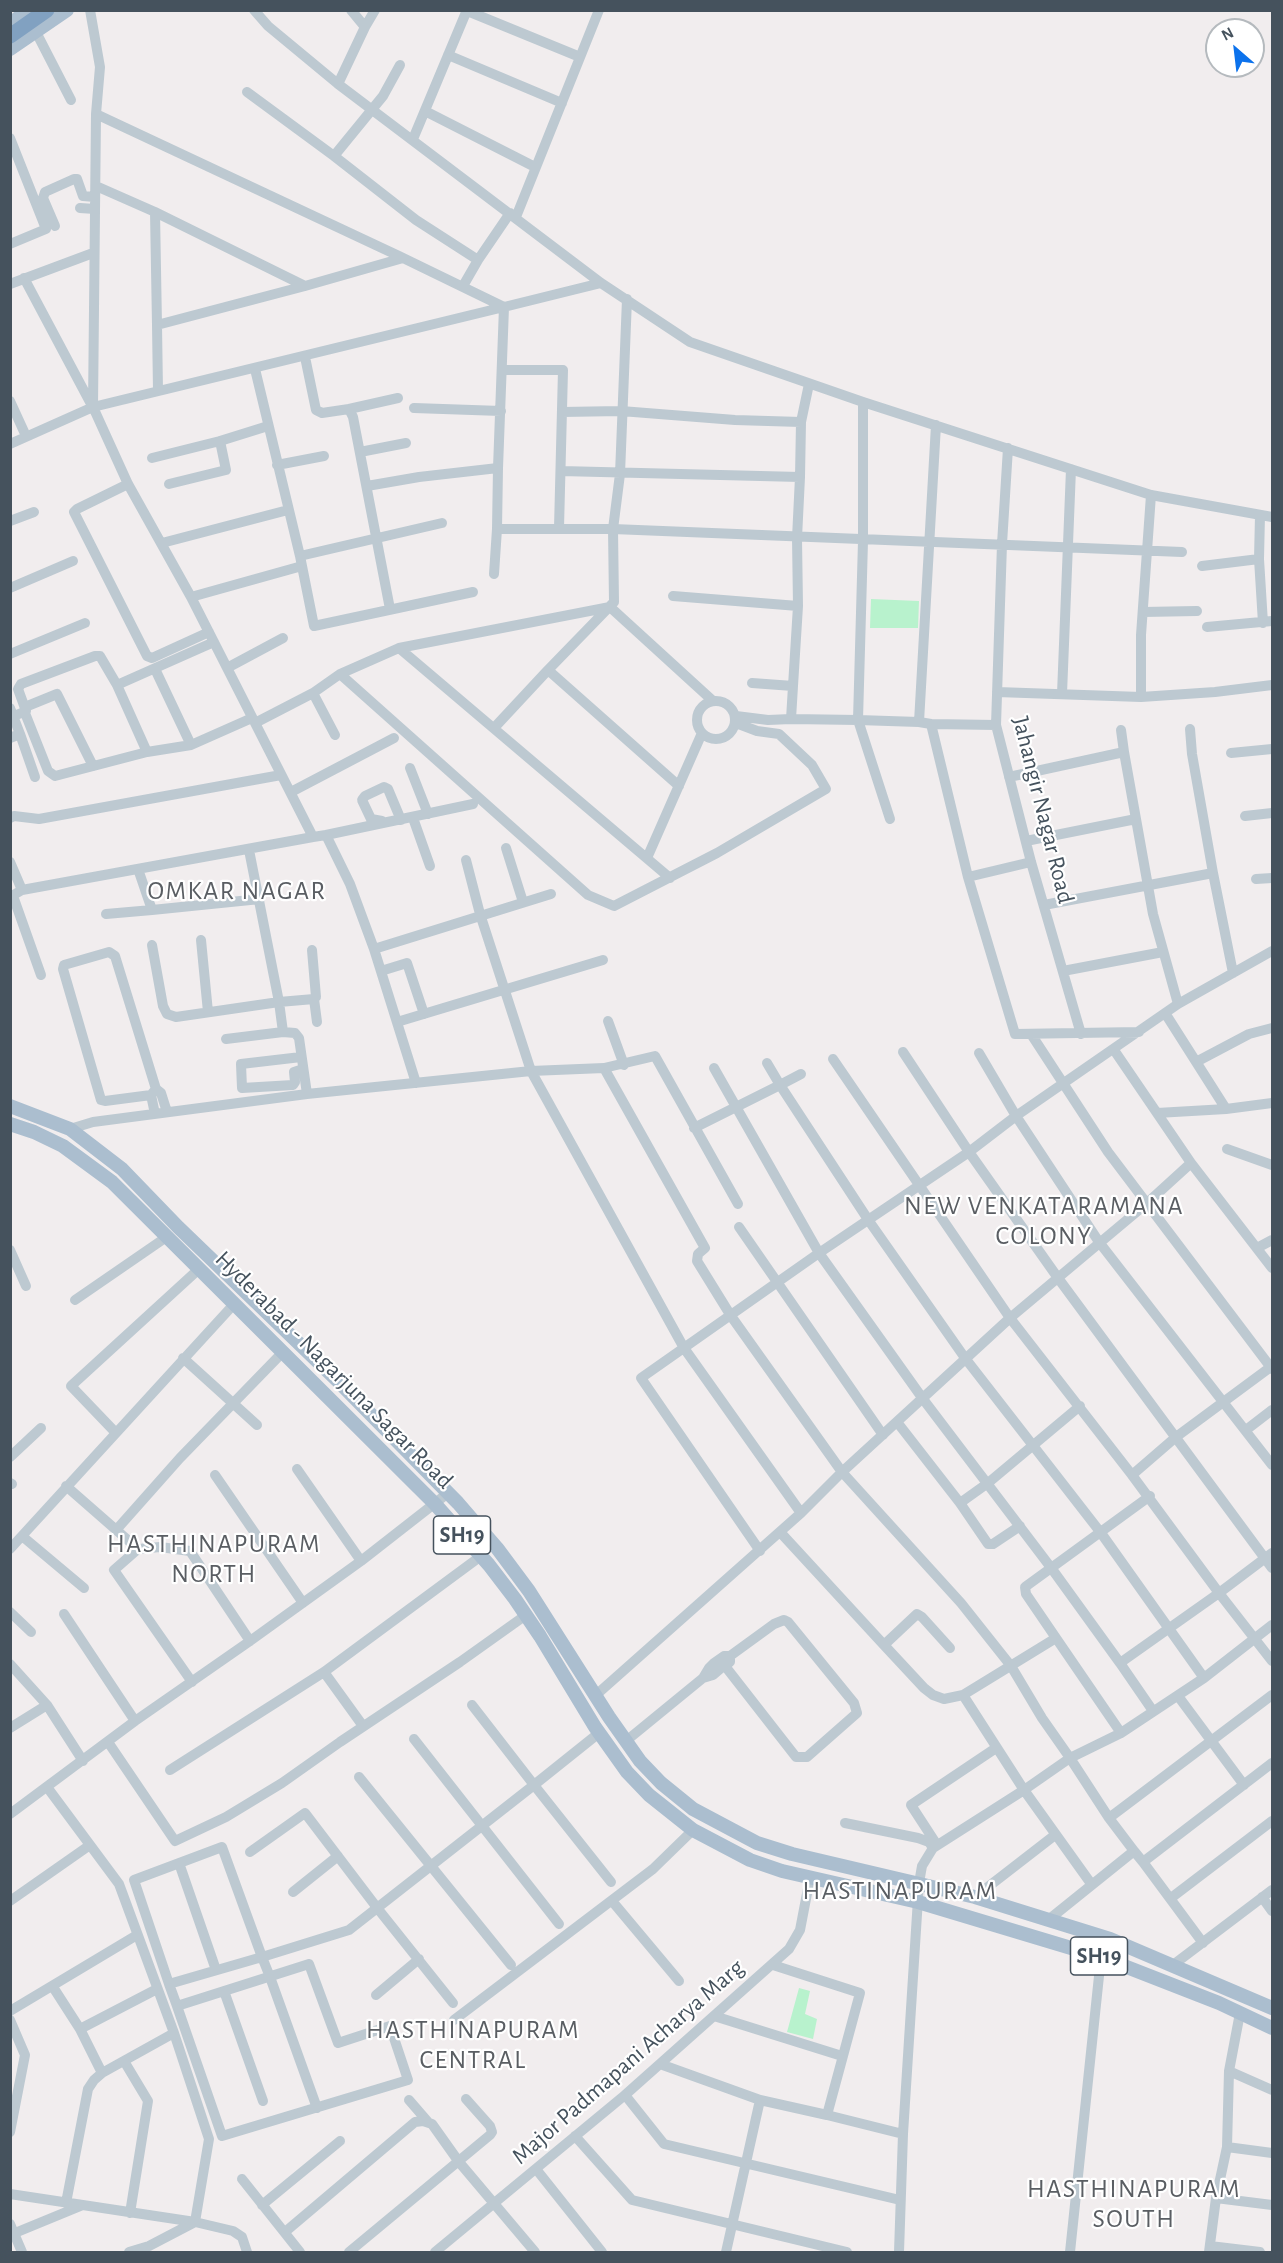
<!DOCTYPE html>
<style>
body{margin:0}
#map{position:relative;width:1283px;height:2263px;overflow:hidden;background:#f1edee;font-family:"Alegreya Sans",sans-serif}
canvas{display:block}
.frame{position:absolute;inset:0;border:12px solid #45525d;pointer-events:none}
.north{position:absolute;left:1205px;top:18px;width:60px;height:60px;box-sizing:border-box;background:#fff;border:2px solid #b5babe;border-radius:50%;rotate:332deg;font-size:16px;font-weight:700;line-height:24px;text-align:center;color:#45525d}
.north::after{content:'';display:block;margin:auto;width:21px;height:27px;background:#0c72ec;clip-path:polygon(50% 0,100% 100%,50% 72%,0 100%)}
</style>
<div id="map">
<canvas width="1283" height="2263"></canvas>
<div class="frame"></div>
<div class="north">N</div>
</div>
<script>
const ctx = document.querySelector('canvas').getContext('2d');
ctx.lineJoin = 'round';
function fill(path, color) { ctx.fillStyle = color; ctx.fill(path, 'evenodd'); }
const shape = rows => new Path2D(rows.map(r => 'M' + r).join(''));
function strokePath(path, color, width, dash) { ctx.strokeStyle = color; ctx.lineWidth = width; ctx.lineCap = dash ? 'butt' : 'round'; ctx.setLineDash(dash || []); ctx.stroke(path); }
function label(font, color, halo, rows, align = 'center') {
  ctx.font = font + ' "Alegreya Sans",sans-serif'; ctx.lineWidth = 4.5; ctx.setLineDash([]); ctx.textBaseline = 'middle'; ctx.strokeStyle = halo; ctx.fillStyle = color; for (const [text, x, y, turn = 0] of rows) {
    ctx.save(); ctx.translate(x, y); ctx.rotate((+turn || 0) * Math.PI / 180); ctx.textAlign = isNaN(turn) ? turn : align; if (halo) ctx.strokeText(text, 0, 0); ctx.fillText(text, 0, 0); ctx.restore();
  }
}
const green = shape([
 [871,599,919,601,918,628,870,628],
 [799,1988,810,1991,805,2014,817,2019,813,2039,787,2032]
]);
const minor = shape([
 [90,10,100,67,96,114,399,256,504,307,601,283],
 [254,10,268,26,338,84,601,283,690,342,863,402,1151,495,1272,517],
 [351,10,365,27],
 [465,10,580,57],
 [36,32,71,100],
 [448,55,562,103],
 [338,84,365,27,375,10],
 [247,92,334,156,383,96,400,65],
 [425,111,535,167],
 [96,114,93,407,128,484,191,597,313,837,326,835,350,884,374,949,416,1083],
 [10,138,46,229,10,244],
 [413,139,467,10],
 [334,156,416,220,478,260,510,213],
 [96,186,155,212,305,286,403,258],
 [80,208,95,209],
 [155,212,157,325,305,286],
 [516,217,599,10],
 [55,226,43,198,45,192,74,179,77,179,83,196,95,197],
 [24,278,91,404],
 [10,284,93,253],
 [463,286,478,260],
 [157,325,158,391],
 [305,357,316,410,322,413,349,409,353,417,390,609],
 [255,369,300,556,314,626,473,592],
 [502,370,563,370,559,528],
 [10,401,26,436],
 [863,402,863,541,858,720,919,722,931,724],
 [414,408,501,411],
 [349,409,398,398],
 [562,412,621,411,735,420,801,422],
 [10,444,93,407,504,307,498,468,497,529,613,529,620,474,627,299],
 [1008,448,1002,544,996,725,1031,862,1081,1034],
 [360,452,406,443],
 [152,458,220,441,268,426],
 [277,465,324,456],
 [561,471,800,477],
 [128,484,77,509,74,512,147,656,152,658,209,632],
 [169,484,226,470,220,441],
 [367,486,419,477,498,468],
 [1260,515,1259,559,1263,623],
 [10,521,34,512],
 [162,543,288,510],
 [300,556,442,523],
 [1202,566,1259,559],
 [494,574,497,529],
 [10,588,73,561],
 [673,596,798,606],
 [191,597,302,566],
 [1143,612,1197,611],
 [1207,627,1272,621],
 [399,648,610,607,713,701],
 [10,654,85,623],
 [227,668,283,638],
 [155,669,191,745,147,752,117,685,214,642],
 [548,670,614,602,613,529,1182,552],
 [340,674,588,895,614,906,717,853,826,789,812,765,779,734,757,731,736,723],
 [752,683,793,686,798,606,797,538,800,477,801,422,809,384],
 [793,686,791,719,858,720,890,819],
 [997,692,1141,697,1141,635,1151,495],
 [313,693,335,735],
 [1062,694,1071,469],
 [1141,697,1215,692,1272,685],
 '697 720a19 19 0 1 1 38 0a19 19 0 1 1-38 0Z',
 [25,707,57,694,93,766],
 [10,708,20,734,10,738],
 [25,713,48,771,55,776,147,752],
 [14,716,26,711,18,689,21,684,95,656,100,656,117,685],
 [736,716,768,720,791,719],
 [919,722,936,425],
 [255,723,313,693,340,674,399,648,670,878],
 [996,725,931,724,968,877,1015,1034,1139,1032],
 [494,728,548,670,679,786],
 [20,734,35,777],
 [191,745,252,718],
 [1124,752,1153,914,1178,1004],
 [1231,753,1272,749],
 [410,768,428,814],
 [1009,777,1124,752,1121,730],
 [291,792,394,738],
 [1245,816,1272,813],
 [10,818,14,816,39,819,281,775],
 [413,818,430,866],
 [382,821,371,819,362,800,365,796,384,787,388,789,401,820],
 [326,835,473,804],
 [1026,841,1136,819],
 [506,848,523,902],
 [249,850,279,1002,283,1032],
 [647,858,702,733],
 [466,860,480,914,531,1071,604,1068,655,1056,738,1204],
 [10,862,22,890],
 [138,869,152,910,260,899],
 [1213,873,1233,973],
 [968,877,1031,862],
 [1256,879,1272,878],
 [13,896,41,975],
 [10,897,22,890,313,837],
 [1044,905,1213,873,1192,754,1190,729],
 [106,914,152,910],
 [201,940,208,1012],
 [152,945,163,1006,167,1014,176,1017,279,1002,314,999,316,997,312,950],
 [374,949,551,894],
 [381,971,407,963,424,1014],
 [1063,971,1163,952],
 [314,999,317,1022],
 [1165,1013,1226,1109,1272,1103],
 [608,1021,624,1065],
 [397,1022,603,960],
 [1031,1034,1108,1152,1272,1369],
 [226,1039,283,1032,295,1033,299,1038,307,1094],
 [1114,1050,1191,1163,1272,1268],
 [903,1052,969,1152,1058,1278,1272,1568],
 [979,1053,1016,1116,1099,1242,1272,1465],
 [301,1057,241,1064,242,1088,293,1085,295,1082,294,1072,303,1069],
 [833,1059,1010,1318,1132,1475,1176,1437,1272,1366],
 [1196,1062,1249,1034,1272,1028],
 [604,1068,705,1248,698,1254,697,1261,731,1316,842,1472,961,1603,1011,1666,1042,1718,1070,1758,1024,1790,933,1848,922,1866,919,1883,903,2134,899,2252],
 [714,1068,819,1253,923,1399,1052,1569,1120,1663,1219,1593,1132,1475],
 [801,1074,780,1085,869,1221,965,1358,1101,1533,1204,1678],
 [151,1095,105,1101,101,1100,63,969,64,965,109,952,115,956,156,1089],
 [1157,1113,1226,1109],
 [155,1114,151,1095,156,1089,161,1093,167,1112],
 [694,1128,780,1085,767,1063],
 [70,1129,93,1122,307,1094,531,1071,684,1348,801,1513],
 [1227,1149,1272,1165],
 [739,1227,883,1435],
 [1257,1248,1272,1240],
 [10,1250,26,1286],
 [75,1300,168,1236],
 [183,1358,257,1425],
 [897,1422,960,1503,988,1544,993,1544,1020,1526],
 [1246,1430,1272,1410],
 [116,1433,71,1386,200,1268],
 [10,1457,41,1428],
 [297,1469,361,1561],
 [215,1475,303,1603],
 [10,1483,12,1484],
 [66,1486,138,1549],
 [960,1503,988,1483,1080,1406],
 [117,1529,180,1458,282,1353],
 [780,1532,884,1645,924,1688,933,1695,944,1699,963,1695,1056,1638,1121,1733],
 [22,1536,84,1588],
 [10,1549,235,1303],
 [760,1551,641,1378,819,1253,969,1152,1016,1116,1178,1004,1272,951],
 [1272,1553,1219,1593,1272,1661],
 [10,1612,31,1632],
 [64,1614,135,1721],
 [1056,1638,1026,1594,1025,1587,1150,1496],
 [884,1645,917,1614,922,1617,950,1648],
 [1120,1663,1153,1711],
 [10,1664,47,1705,83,1761],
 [725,1666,796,1757,807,1757,857,1713,854,1703,788,1622,784,1620,774,1624,730,1656,724,1656,714,1663,709,1668,703,1678,713,1675,720,1669,730,1662,730,1656],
 [324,1672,363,1726],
 [192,1682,114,1570,138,1549,160,1547,190,1551,250,1641],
 [596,1695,801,1513,842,1472,1010,1318,1146,1204,1191,1163],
 [963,1695,1024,1790,1092,1885],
 [1178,1696,1244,1785],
 [472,1705,534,1785,599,1733],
 [10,1728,47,1705],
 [414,1739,559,1924],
 [626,1741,703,1678],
 [108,1742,175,1841,226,1817,282,1783,340,1742,460,1662,526,1615],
 [170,1770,324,1672,481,1556],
 [359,1777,511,1965],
 [47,1787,119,1884,174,2033,209,2139,195,2222,149,2246,129,2252],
 [10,1814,135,1721,250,1641,361,1561,448,1493],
 [1109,1818,1272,1695],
 [845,1823,918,1838,929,1842,933,1848],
 [937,1845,911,1805,996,1748],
 [1134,1851,1109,1818,1070,1758,1121,1733,1204,1678,1272,1625],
 [250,1852,305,1813,378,1909,453,2003],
 [1143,1862,1203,1943],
 [179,1863,216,1970],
 [293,1892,338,1856],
 [975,1897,1055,1835],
 [1262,1897,1272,1911],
 [1171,1898,1272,1821],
 [10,1901,90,1845],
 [612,1901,679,1981],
 [1047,1921,1134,1851,1143,1862,1272,1763],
 [309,1964,338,2043,390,2026,408,2080,222,2136,177,2006,309,1964],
 [1173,1965,1272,1890],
 [169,1984,177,2006],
 [53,1987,80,2029,157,1989],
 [224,1991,263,2101],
 [376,1995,419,1959],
 [10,2011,137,1935],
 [714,2016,842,2056],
 [10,2020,25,2055,10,2132],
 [454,2020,653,1869,693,1830],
 [80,2029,102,2073],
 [124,2061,148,2101,130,2213],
 [660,2064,760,2100,827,2115,860,1993,773,1965],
 [1229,2071,1272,2090],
 [625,2095,664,2144,900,2200],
 [409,2100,428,2122],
 [317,2108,270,1977,262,1957,222,1847,134,1880,169,1984,262,1957,349,1930,534,1785,611,1882],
 [827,2115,903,2134],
 [575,2136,632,2200,847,2252],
 [1227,2147,1272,2153],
 [536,2169,602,2252],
 [242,2179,300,2252],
 [10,2194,195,2222,233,2231,242,2237,247,2252],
 [1216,2198,1272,2205],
 [66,2203,88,2089,94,2080,102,2073,174,2033],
 [262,2205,340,2141],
 [10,2224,22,2252],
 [285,2232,415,2122,423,2121,432,2124,459,2162,535,2252],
 [10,2235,83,2205],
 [1210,2246,1260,2252],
 [349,2252,490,2135,492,2132,490,2126,466,2099],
 [435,2252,625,2095,789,1949,800,1930,810,1878],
 [726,2252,760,2100],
 [1070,2252,1101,1957],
 [1209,2252,1216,2198,1227,2147,1229,2071,1240,2013]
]);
const major = shape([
 [10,24,29,10],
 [10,49,67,10],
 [10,1106,70,1129,122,1169,178,1227,340,1383,458,1503,497,1548,529,1591,609,1717,640,1761,661,1783,693,1809,757,1843,792,1854,975,1897,1110,1939,1272,2008],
 [10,1124,34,1132,63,1146,112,1182,435,1504,489,1565,515,1599,540,1636,595,1727,627,1772,649,1795,693,1830,750,1860,782,1871,918,1902,1101,1957,1219,2003,1272,2028]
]);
const highway = shape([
 [10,36,47,10]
]);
const shields = [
 [462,1535,57],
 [1099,1956,57]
];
const shieldNames = [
 ["SH19",462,1535],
 ["SH19",1099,1956]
];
const streetNames = [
 ["Jahangir Nagar Road",1043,810,76],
 ["Hyderabad - Nagarjuna Sagar Road",334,1370,45],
 ["Major Padmapani Acharya Marg",628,2062,-41]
];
const neighbourhoodNames = [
 ["OMKAR NAGAR",237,891],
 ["NEW VENKATARAMANA",1044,1206],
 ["COLONY",1044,1236],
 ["HASTHINAPURAM",214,1544],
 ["NORTH",214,1574],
 ["HASTINAPURAM",900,1891],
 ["HASTHINAPURAM",473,2030],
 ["CENTRAL",473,2060],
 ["HASTHINAPURAM",1134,2189],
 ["SOUTH",1134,2219]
];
fill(green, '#b8f2cd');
strokePath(minor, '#bdc9d1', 10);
strokePath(major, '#abbecf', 14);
strokePath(highway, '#81a1c1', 15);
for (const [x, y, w] of shields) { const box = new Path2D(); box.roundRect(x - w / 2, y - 19, w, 38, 4.5); ctx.fillStyle = '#fff'; ctx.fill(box); strokePath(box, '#45525d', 1.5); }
label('bold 22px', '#45525d', null, shieldNames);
label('24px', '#45525d', '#fff', streetNames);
ctx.letterSpacing = '1.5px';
label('26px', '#5a5e63', '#fff', neighbourhoodNames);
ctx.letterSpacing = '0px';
</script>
